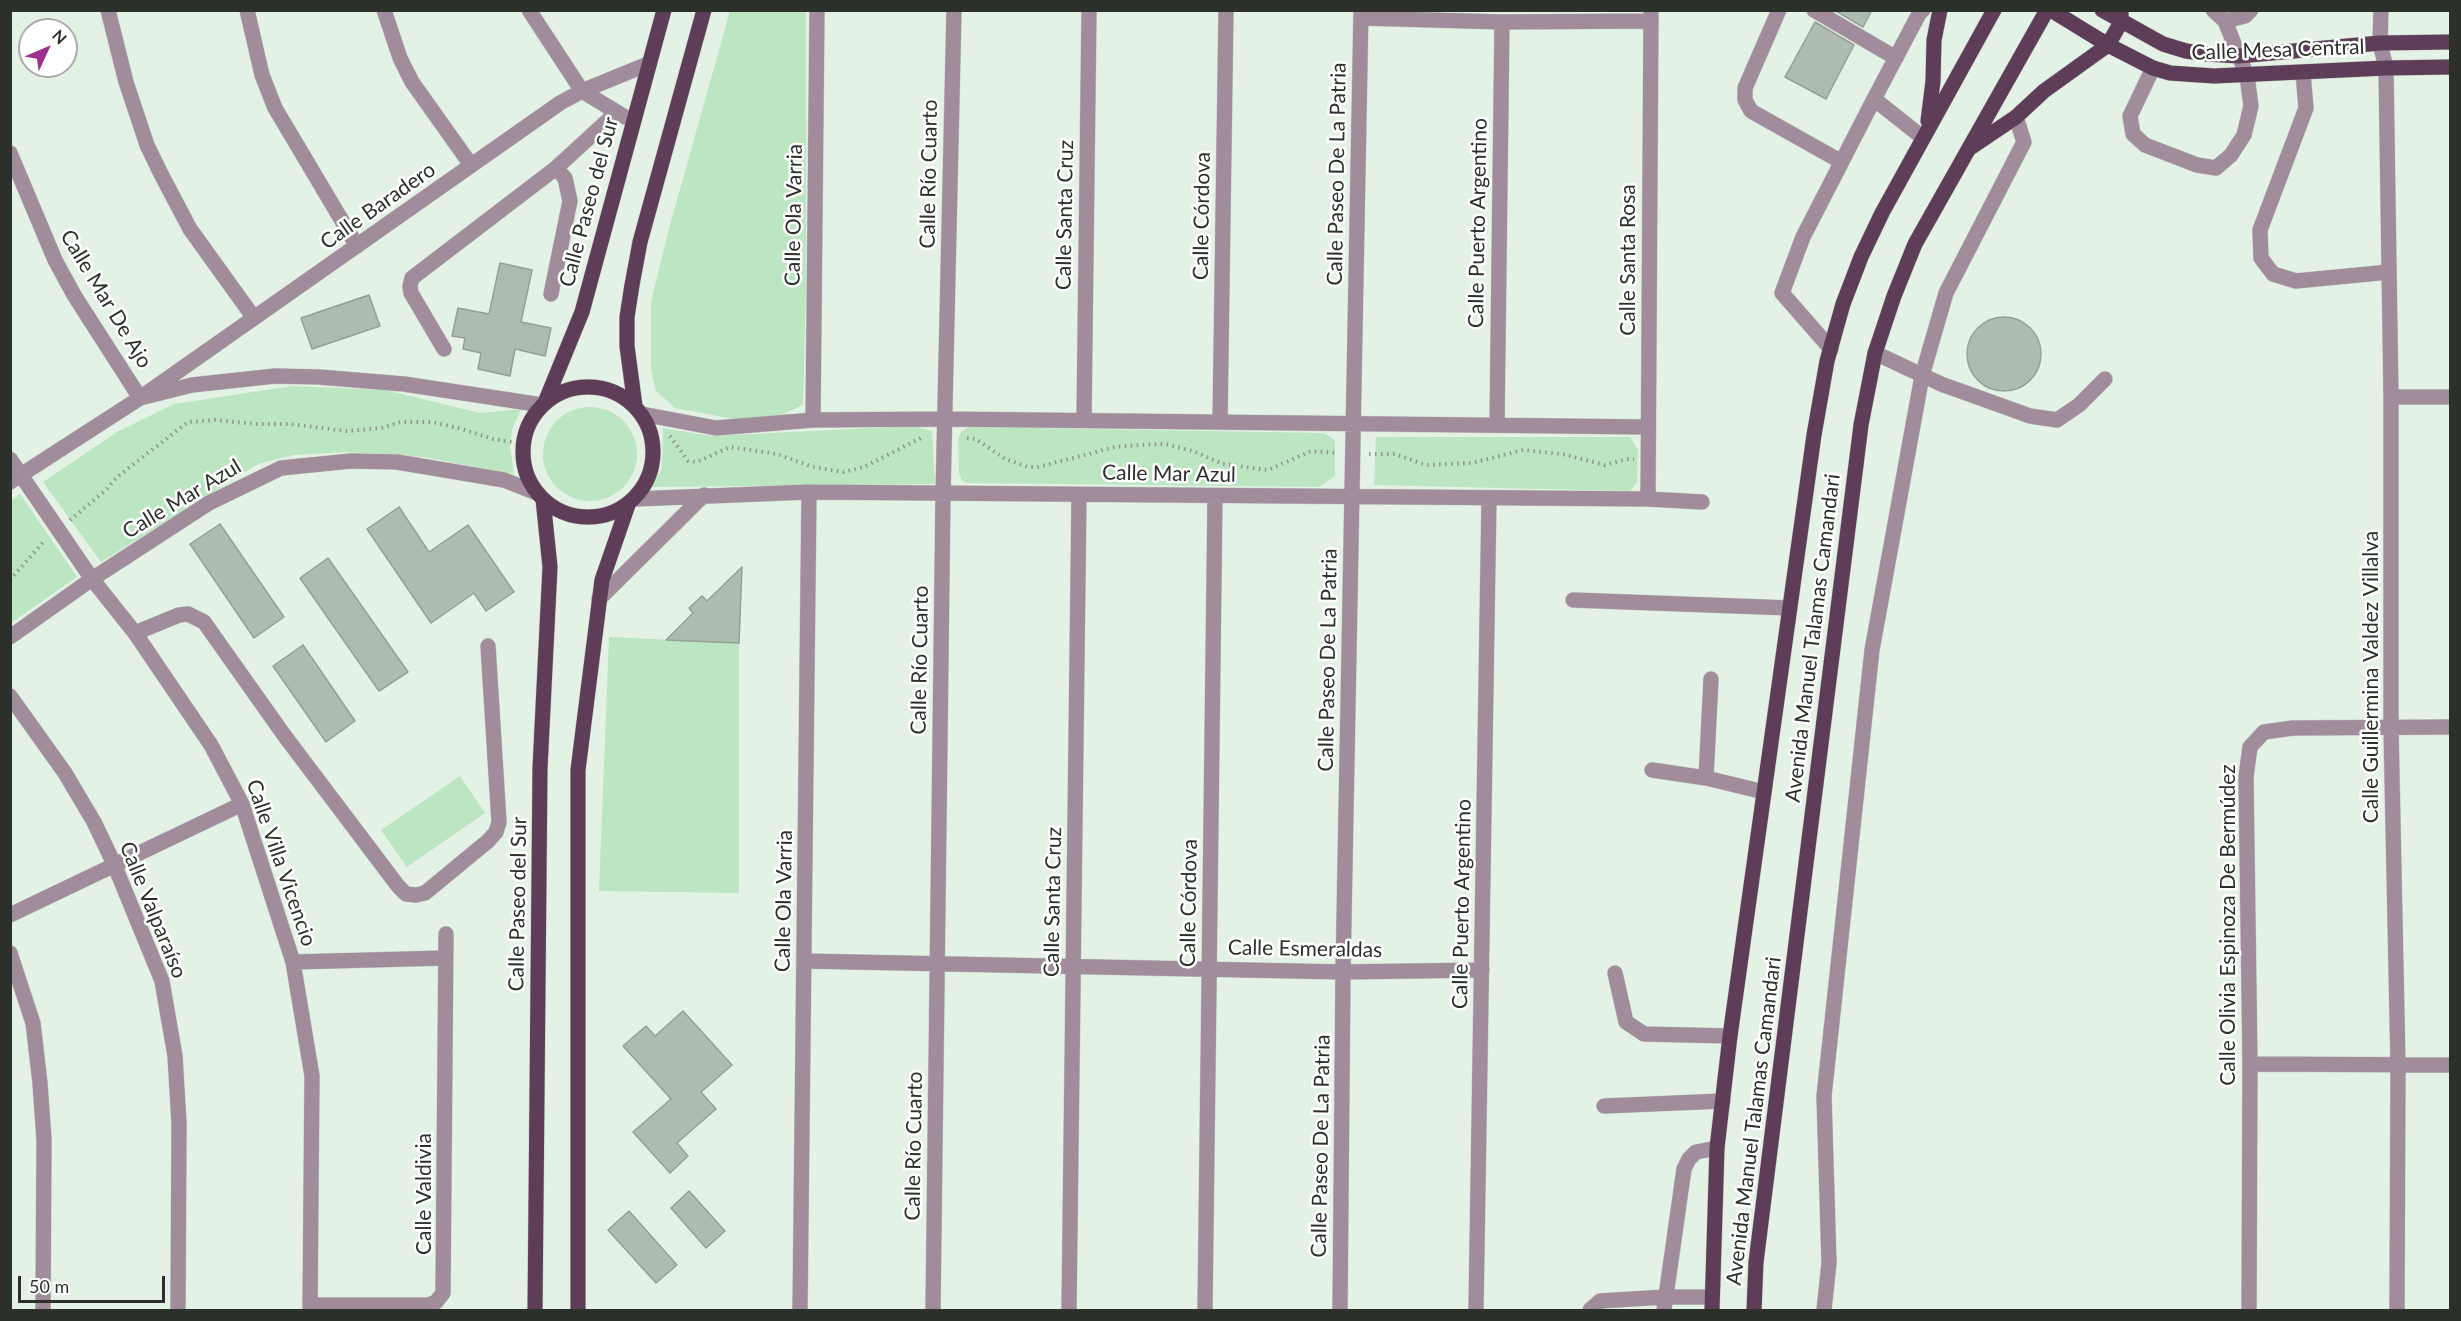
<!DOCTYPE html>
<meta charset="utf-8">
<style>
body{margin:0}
#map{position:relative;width:2461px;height:1321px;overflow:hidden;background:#e4f1e5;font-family:Lato,sans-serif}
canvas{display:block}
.frame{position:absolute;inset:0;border:12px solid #2b302b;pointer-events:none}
.north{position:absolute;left:18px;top:18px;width:60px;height:60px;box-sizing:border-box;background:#fff;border:2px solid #aaacaa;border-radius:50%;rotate:46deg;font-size:16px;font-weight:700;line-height:24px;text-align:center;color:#2b302b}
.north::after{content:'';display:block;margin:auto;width:21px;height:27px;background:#9d308f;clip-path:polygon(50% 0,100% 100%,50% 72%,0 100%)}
.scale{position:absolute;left:18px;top:1276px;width:147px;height:27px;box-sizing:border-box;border:3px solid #2b302b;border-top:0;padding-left:8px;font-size:18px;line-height:21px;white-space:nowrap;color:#2b302b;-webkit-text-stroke:4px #fff;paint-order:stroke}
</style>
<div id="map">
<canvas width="2461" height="1321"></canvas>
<div class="frame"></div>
<div class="north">N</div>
<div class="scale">50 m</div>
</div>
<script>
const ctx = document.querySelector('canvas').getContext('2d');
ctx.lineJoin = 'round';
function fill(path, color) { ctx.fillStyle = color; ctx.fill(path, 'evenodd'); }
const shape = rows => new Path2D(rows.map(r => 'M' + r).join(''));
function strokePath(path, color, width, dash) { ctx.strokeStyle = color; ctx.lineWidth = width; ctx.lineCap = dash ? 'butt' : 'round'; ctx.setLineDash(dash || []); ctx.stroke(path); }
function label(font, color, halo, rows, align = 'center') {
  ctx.font = font + ' Lato,sans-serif'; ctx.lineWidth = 5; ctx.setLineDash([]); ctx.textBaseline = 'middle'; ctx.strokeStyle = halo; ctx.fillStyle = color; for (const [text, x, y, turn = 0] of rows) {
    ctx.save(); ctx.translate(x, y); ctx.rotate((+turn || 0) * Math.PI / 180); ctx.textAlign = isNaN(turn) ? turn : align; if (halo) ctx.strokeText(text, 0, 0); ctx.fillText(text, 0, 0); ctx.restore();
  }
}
const green = shape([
 [730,11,806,11,806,287,803,405,779,416,739,420,675,408,656,391,651,370,651,302,670,225],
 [292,386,385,390,480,413,521,409,512,430,510,447,514,474,423,457,347,452,294,455,258,464,101,562,43,482,117,432,174,404],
 '543 454a47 47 0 1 1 94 0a47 47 0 1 1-94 0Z',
 [912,426,932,431,935,484,650,487,662,469,663,428,711,436],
 [969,427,1324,433,1335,440,1335,476,1319,487,969,483,962,481,959,473,958,439,961,432],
 [1376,437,1630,437,1638,450,1637,482,1630,491,1374,485],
 [20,494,77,577,11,623,11,501],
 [609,637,739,643,739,893,599,891],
 [460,776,485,813,407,867,381,830]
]);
const building = shape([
 [1834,10,1872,10,1863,27,1834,10],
 [1815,22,1854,45,1826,99,1785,77,1815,22],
 [500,263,532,270,521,322,551,328,545,356,515,349,510,376,478,369,481,353,463,349,465,338,452,336,458,308,489,314,500,263],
 [369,295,380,326,312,349,301,318,369,295],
 '1967 354a37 37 0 1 1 74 0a37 37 0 1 1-74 0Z',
 [399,507,429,552,468,525,514,592,486,611,474,593,431,623,367,529,399,507],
 [220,524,284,617,254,638,190,544,220,524],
 [328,558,408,672,379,691,300,578,328,558],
 [742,567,739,643,666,640,693,613,689,608,702,596,707,601,742,567],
 [303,645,355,721,326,742,273,666,303,645],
 [683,1011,732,1065,701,1092,716,1109,677,1143,688,1156,670,1173,633,1132,671,1099,623,1046,646,1026,655,1036,683,1011],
 [689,1191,725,1231,706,1248,671,1208,689,1191],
 [629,1211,677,1265,656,1283,608,1230,629,1211]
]);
const path = shape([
 [670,436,688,461,697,462,730,447,777,454,813,467,843,472,864,467,923,437],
 [967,438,976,439,1005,459,1028,467,1038,467,1115,447,1140,445,1165,444,1193,451,1223,464,1268,470,1311,451,1337,453],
 [1369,454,1395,454,1426,465,1472,463,1523,450,1562,454,1605,465,1627,459,1634,459],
 [70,520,106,490,117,477,188,422,215,420,256,424,291,424,346,431,381,428,401,422,432,422,462,429,493,439,524,444],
 [10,580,45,540]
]);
const minor = shape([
 [108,10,126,82,147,145,161,174,190,229,254,318],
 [247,10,262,75,275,108,357,246],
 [384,10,400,58,412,82,471,165],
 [529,10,582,91,625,117],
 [1779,10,1745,88,1745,100,1751,111,1840,161],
 [1814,10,1896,58],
 [2213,10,2225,21],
 [2381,10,2380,43,2386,68,2391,397,2391,728,2398,1064,2397,1310],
 [1361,18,1502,22,1651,21],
 [2153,68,2130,116,2133,134,2145,145,2197,165,2216,168,2231,155,2244,135,2251,106,2247,76,2225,21,2245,16,2251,10],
 [2303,73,2306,108,2260,230,2261,258,2273,274,2296,281,2389,272],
 [1874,99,1920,12,1923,10],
 [10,153,55,260,74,295,140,398,560,103,582,91,648,64],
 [551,294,570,201,565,178,556,168],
 [444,349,411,293,410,286,412,278,556,168,616,113],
 [1831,349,1782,293,1803,237,1874,99,1922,137],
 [1875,353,1941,384,2030,416,2057,420,2079,405,2105,379],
 [2391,397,2450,397],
 [642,414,716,428,813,420,945,419,1648,427],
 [813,420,817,10],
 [1084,420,1089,10],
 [1220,422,1226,10],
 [1497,425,1502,22],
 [10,459,92,579,135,633,211,745,242,804,293,962,312,1076,310,1310],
 [10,482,140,398,192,385,275,376,319,377,404,384,542,405],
 [635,499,809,492,1648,499,1702,502],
 [1648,499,1651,10],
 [599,599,704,495],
 [1573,600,1790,608],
 [135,633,179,615,188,614,204,622,284,735,398,886,406,894,416,895,425,893,488,841,496,832,499,822,488,646],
 [10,637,92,579,209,503,281,468,351,461,397,462,504,480,537,493],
 [1711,679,1706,778,1764,792],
 [10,696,65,773,94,822,114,864,162,981,175,1056,179,1123,178,1310],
 [1652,770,1706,778],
 [10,915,242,804],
 [10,953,33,1023,40,1083,44,1140,43,1310],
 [804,961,1343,972,1482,970],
 [293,962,445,958],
 [1615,973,1626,1022,1644,1034,1730,1036],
 [2250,1064,2450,1065],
 [1604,1106,1723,1101],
 [310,1305,429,1305,436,1302,443,1293,446,934],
 [800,1310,809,492],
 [933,1310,943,494,954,10],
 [1069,1310,1079,495],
 [1205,1310,1215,496],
 [1340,1310,1343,972,1361,10],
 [1476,1310,1489,498],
 [1590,1310,1600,1301,1665,1297,1712,1297],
 [1664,1310,1684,1169,1689,1159,1696,1152,1717,1148],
 [1824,1310,1829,1263,1824,1096,1872,650,1922,376,1946,293,2024,142,2016,117],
 [2249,1310,2250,1064,2246,777,2250,747,2264,732,2293,728,2450,727]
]);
const major = shape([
 [2051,10,2108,45,2153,68,2170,73,2214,76,2386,68,2450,67],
 [2102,10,2163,44,2186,51,2207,54,2239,56,2380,43,2450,42],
 [1928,121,1933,81,1934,40,1940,10],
 [1970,148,2016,117,2044,91,2108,45,2121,22,2121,13],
 '523 452a65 65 0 1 1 130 0a65 65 0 1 1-130 0Z',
 [546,400,582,312,664,10],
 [635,406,627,346,627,317,632,285,640,242,704,10],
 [535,1310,540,768,550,567,543,499],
 [578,1310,578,770,602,580,628,505],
 [1712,1310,1717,1148,1730,1036,1814,435,1827,361,1843,304,1861,257,1882,213,1994,10],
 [1754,1310,1756,1262,1861,425,1875,353,1894,296,1915,244,2047,10]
]);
const streetNames = [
 ["Calle Mesa Central",2278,50,-2],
 ["Calle Río Cuarto",929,174,-89],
 ["Calle Paseo De La Patria",1337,174,-89],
 ["Calle Paseo del Sur",589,202,-75],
 ["Calle Baradero",378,206,-35],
 ["Calle Ola Varria",794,215,-89],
 ["Calle Santa Cruz",1065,215,-89],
 ["Calle Córdova",1202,216,-89],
 ["Calle Puerto Argentino",1478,223,-89],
 ["Calle Santa Rosa",1628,260,-90],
 ["Calle Mar De Ajo",106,299,59],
 ["Calle Mar Azul",1169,474,1],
 ["Calle Mar Azul",182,499,-31],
 ["Avenida Manuel Talamas Camandari",1813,638,-83],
 ["Calle Río Cuarto",920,660,-89],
 ["Calle Paseo De La Patria",1328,660,-89],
 ["Calle Guillermina Valdez Villalva",2371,677,-90],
 ["Calle Villa Vicencio",281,863,71],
 ["Calle Ola Varria",784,901,-89],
 ["Calle Santa Cruz",1053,902,-89],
 ["Calle Córdova",1189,903,-89],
 ["Calle Paseo del Sur",518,904,-89],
 ["Calle Puerto Argentino",1462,904,-89],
 ["Calle Valparaíso",153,910,68],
 ["Calle Olivia Espinoza De Bermúdez",2228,925,-90],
 ["Calle Esmeraldas",1305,949,1],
 ["Avenida Manuel Talamas Camandari",1754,1121,-83],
 ["Calle Río Cuarto",914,1146,-89],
 ["Calle Paseo De La Patria",1321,1146,-89],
 ["Calle Valdivia",424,1194,-90]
];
fill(green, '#bce5c1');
fill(building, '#aebbaf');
strokePath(building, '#94a095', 1.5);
strokePath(minor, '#c3cec4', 16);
strokePath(major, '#c3cec4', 16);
strokePath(path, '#8d968e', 4, [1.5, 4.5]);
strokePath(minor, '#a08c9b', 15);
strokePath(major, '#5e3d59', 15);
label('21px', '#2b302b', '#fff', streetNames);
</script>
